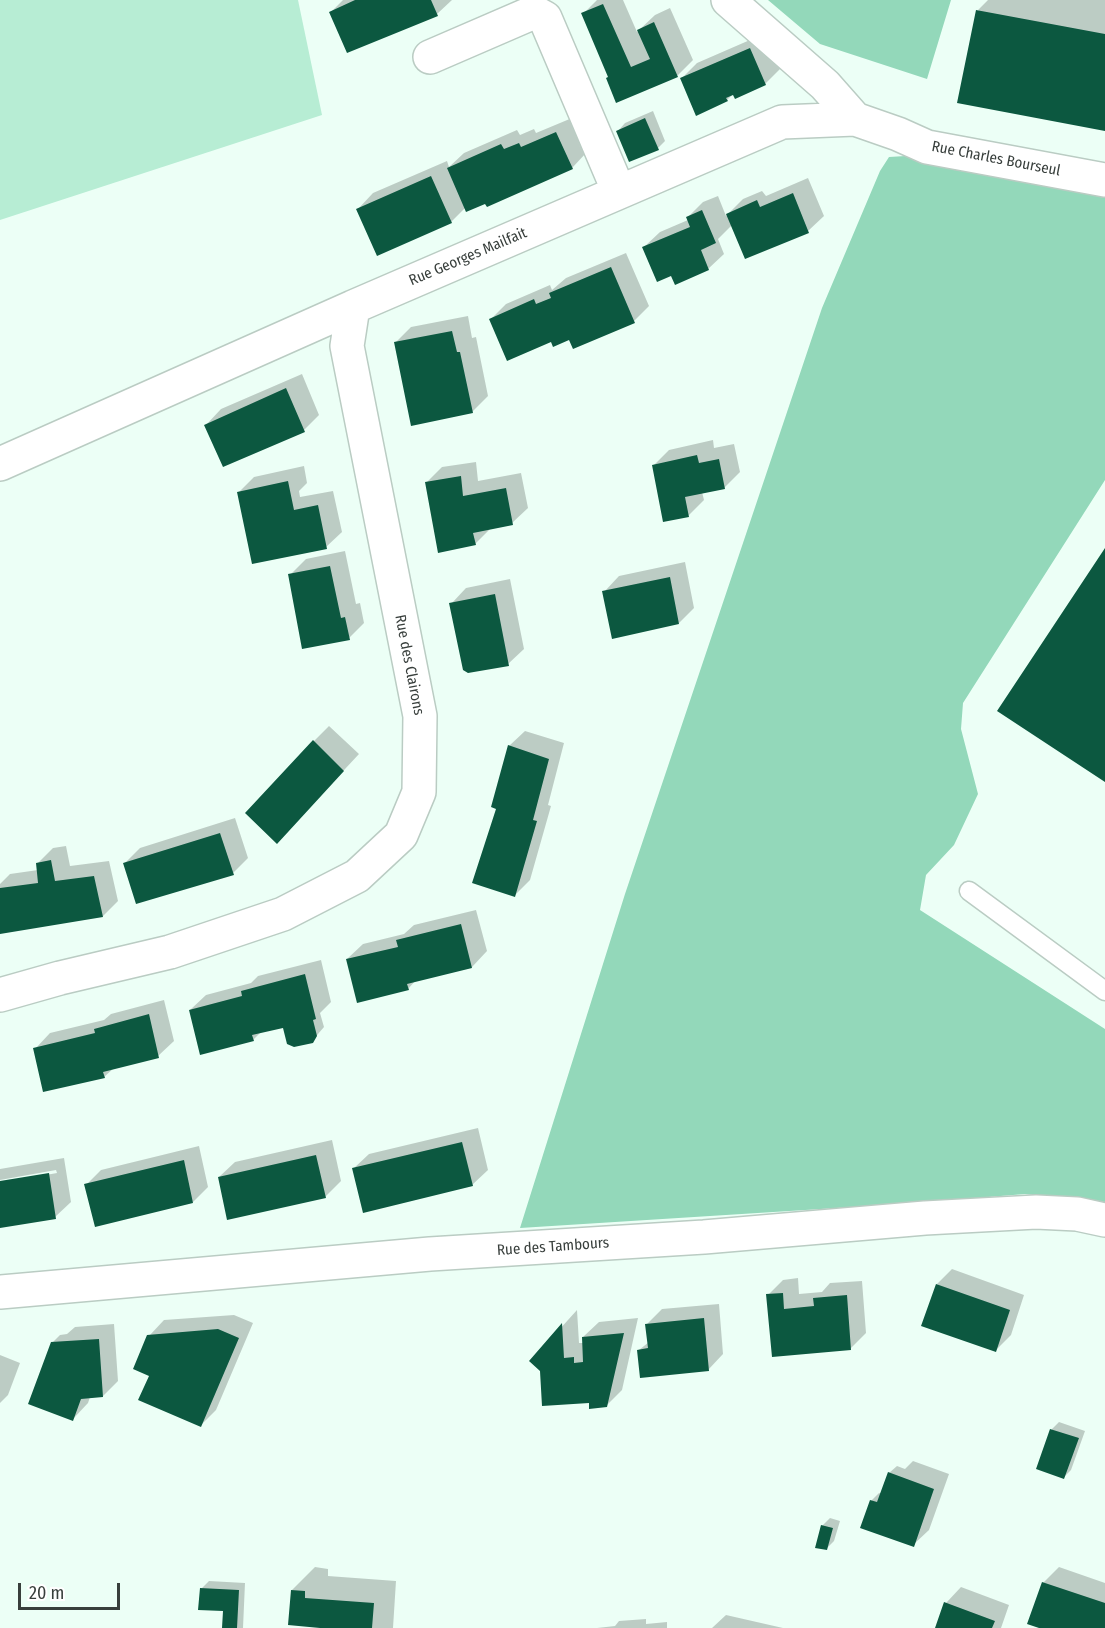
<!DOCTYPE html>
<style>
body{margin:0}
#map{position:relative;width:1105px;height:1628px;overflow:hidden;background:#ecfff6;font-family:"Fira Sans Condensed",sans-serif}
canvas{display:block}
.scale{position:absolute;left:18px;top:1583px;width:102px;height:27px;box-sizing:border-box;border:3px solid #383f3c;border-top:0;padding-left:8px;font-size:18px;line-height:21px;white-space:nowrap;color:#383f3c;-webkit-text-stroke:4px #fff;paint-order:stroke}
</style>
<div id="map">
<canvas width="1105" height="1628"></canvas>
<div class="scale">20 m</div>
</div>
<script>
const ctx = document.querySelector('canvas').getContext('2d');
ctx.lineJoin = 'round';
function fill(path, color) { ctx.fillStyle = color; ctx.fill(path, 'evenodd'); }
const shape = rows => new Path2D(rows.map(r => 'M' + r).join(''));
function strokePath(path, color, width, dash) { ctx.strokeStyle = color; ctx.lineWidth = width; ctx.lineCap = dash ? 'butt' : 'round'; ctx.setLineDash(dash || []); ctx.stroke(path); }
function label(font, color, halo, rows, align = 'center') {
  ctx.font = font + ' "Fira Sans Condensed",sans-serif'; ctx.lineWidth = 6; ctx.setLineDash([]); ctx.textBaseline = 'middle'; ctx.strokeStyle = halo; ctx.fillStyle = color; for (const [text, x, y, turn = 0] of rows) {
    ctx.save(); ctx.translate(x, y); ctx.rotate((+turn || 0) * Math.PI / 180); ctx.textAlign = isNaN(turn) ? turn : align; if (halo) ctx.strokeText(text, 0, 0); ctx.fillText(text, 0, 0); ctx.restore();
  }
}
const green = shape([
 [0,0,298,0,322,115,0,220]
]);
const forest = shape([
 [768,0,951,0,927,79,820,44],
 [922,155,1105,188,1105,480,963,703,961,729,978,794,954,845,926,875,920,910,1105,1029,1105,1203,1025,1194,916,1203,520,1228,625,894,822,308,880,171,889,157]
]);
const shadow = shape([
 [343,0,452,0,437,14,331,12],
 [597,0,623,0,637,32,655,15,670,8,693,60,678,75,617,101,610,76,583,14],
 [988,0,1105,0,1105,130,978,10],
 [766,33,781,68,765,84,734,93,727,100,682,78,697,63],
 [653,111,665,141,658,148,618,131,625,123],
 [572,118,587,152,572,168,486,202,466,207,451,222,358,209,373,193,447,161,449,167,464,153,517,130,520,135,534,129,536,133],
 [808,178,824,216,808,231,746,257,732,225,718,239,724,254,708,269,672,274,644,247,660,232,688,220,687,218,703,202,718,196,726,216,743,199,762,191,766,196],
 [626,253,649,306,634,321,570,338,552,340,491,319,506,304,550,285,552,290,566,278],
 [468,316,472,338,476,337,488,396,472,412,396,342,411,327],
 [302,374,319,415,304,430,206,425,221,409],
 [713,440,714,448,734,444,740,472,724,488,702,492,704,500,688,516,654,465,669,450],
 [476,462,478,481,521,473,528,508,512,523,490,529,475,544,426,483,442,467],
 [304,466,307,483,299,491,300,497,333,491,342,532,326,547,239,492,254,477],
 [345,551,356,604,360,603,364,623,349,638,290,575,306,559],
 [685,562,694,608,679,623,604,592,619,576],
 [510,579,524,649,508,664,451,604,466,588],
 [329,726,359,754,292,826,314,741],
 [525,731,564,743,548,805,551,806,530,880,515,895,498,808,509,746],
 [235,818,248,858,233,873,124,864,140,848],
 [66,846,70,866,109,861,118,901,103,916,0,928,0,884,10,874,38,870,37,864,53,848],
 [476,910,487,951,472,967,416,980,408,989,347,959,363,944,404,934,414,925],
 [321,960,331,1002,320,1013,324,1027,312,1041,288,1025,261,1032,253,1040,190,1010,206,995,251,983,258,976],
 [164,1000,174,1041,158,1056,114,1068,104,1077,35,1049,50,1033,104,1020,111,1014],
 [478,1128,488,1170,472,1185,353,1169,369,1154],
 [332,1140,341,1181,325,1197,219,1177,235,1162],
 [199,1146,208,1187,193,1202,86,1185,101,1170],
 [64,1158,71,1202,55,1217,0,1227,0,1183,57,1173,56,1170,0,1180,0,1169],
 [952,1269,1024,1295,1011,1335,995,1351,937,1284],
 [798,1278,799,1294,822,1292,830,1283,862,1281,866,1333,850,1349,773,1355,768,1295,783,1280],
 [719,1304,723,1354,708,1370,639,1350,649,1342,647,1324,662,1309],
 [577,1310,579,1343,584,1343,583,1337,599,1322,638,1318,622,1390,606,1406,590,1401,541,1370,531,1361],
 [234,1315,253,1323,216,1410,201,1425,151,1375,149,1336,164,1320],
 [114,1324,118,1381,103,1396,90,1397,88,1403,73,1419,52,1343,60,1335,67,1334,75,1327],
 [0,1355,20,1363,8,1395,0,1403],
 [1059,1422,1085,1431,1071,1470,1064,1477,1038,1468,1052,1429],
 [913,1461,949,1474,929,1530,913,1545,871,1501,879,1493,882,1494,889,1473,897,1466,905,1469],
 [830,1518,840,1521,834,1541,827,1548,822,1526],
 [315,1567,328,1569,328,1576,396,1581,393,1628,322,1628,292,1590],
 [1059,1567,1105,1583,1105,1628,1043,1628,1043,1583],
 [209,1581,245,1583,243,1628,223,1628,224,1610,202,1588],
 [961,1587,1009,1605,1001,1628,937,1628,946,1603],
 [726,1615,783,1628,712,1628],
 [646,1619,646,1624,667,1622,667,1628,597,1628,615,1626,619,1621]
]);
const building = shape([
 [355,0,431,0,438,16,347,53,329,12],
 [603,4,631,67,650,59,637,30,654,22,678,77,616,103,606,78,608,77,581,13],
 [976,10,1105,34,1105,131,957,103],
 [750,48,766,85,735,99,733,95,726,98,728,101,696,116,680,78],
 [645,118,659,150,629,162,616,131],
 [556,132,573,169,487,207,485,204,466,212,447,168,501,144,504,149,519,143,521,147],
 [431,176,452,223,377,256,356,209],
 [793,193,809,233,745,259,726,214,757,200,760,207],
 [702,210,716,243,701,250,709,270,675,285,671,276,657,282,642,247,690,227,686,217],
 [611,267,635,323,573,349,569,340,553,347,551,342,507,361,489,319,534,299,536,304,551,298,549,293],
 [452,331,457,352,460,352,473,413,411,426,394,342],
 [286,388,305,432,223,467,204,425],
 [697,455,699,463,719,459,725,489,685,497,689,517,663,522,652,465],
 [461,476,463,496,506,488,513,525,473,533,476,545,438,553,425,482],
 [288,481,294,510,318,505,327,549,252,564,237,492],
 [1105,548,1105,782,997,711],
 [330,566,341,618,345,617,350,640,302,649,288,574],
 [670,577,679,624,612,639,602,591],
 [495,594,509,666,468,673,463,670,449,603],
 [313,740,344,771,277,844,245,813],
 [508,745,549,759,533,820,537,821,515,897,472,883,496,809,491,807],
 [220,833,234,875,136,904,123,863],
 [51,860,55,881,94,876,103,917,0,934,0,888,38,883,36,863],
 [461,924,472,968,407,984,409,990,357,1003,346,959,398,947,396,940],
 [305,974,316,1019,313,1020,317,1036,313,1043,294,1047,287,1044,283,1028,252,1035,254,1041,200,1055,189,1010,242,996,241,991],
 [149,1014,159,1058,103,1072,105,1078,43,1092,33,1048,95,1033,94,1029],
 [462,1142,473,1186,363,1213,352,1168],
 [316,1155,326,1198,227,1220,218,1177],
 [184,1160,193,1203,95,1227,84,1184],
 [49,1173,56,1219,0,1228,0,1181],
 [936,1284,1010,1310,996,1352,921,1326],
 [783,1293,784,1309,814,1306,813,1298,847,1295,851,1350,772,1357,766,1294],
 [704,1318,709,1371,640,1378,637,1350,648,1348,645,1324],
 [562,1323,564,1358,574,1357,574,1363,583,1362,582,1337,624,1333,607,1407,589,1409,589,1403,542,1406,540,1371,529,1361],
 [218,1329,239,1338,201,1427,138,1400,149,1376,133,1369,147,1335],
 [99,1339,103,1397,81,1399,73,1421,28,1404,51,1342],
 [1050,1429,1079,1438,1064,1479,1036,1469],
 [888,1472,934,1489,914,1547,860,1528,870,1500,877,1502],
 [821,1525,833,1528,827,1550,815,1548],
 [1042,1582,1105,1603,1105,1628,1039,1628,1027,1624],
 [200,1588,239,1590,237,1628,222,1628,223,1611,198,1610],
 [291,1590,305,1591,305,1598,374,1603,372,1628,320,1628,288,1625],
 [944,1602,995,1621,992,1628,935,1628]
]);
const service = shape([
 [969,891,1105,991]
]);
const minor = shape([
 [728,0,825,85,855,119],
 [430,57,534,12,545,18,619,192],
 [0,464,353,307],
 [0,995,60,978,170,952,283,914,357,876,401,835,419,792,420,716,347,346,353,307,782,122,855,119,898,134,927,147,1105,180],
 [0,1292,430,1254,704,1237,925,1218,1036,1212,1077,1214,1105,1220]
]);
const streetNames = [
 ["Rue Charles Bourseul",996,159,11],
 ["Rue Georges Mailfait",468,257,-23],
 ["Rue des Clairons",409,665,79],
 ["Rue des Tambours",553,1247,-4]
];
fill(green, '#b7edd4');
fill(forest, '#93d8ba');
fill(shadow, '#0003');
fill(building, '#0c5840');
strokePath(service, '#baccc3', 21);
strokePath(minor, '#baccc3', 36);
strokePath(service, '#fff', 18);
strokePath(minor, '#fff', 33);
label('15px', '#383f3c', '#fff', streetNames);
</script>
